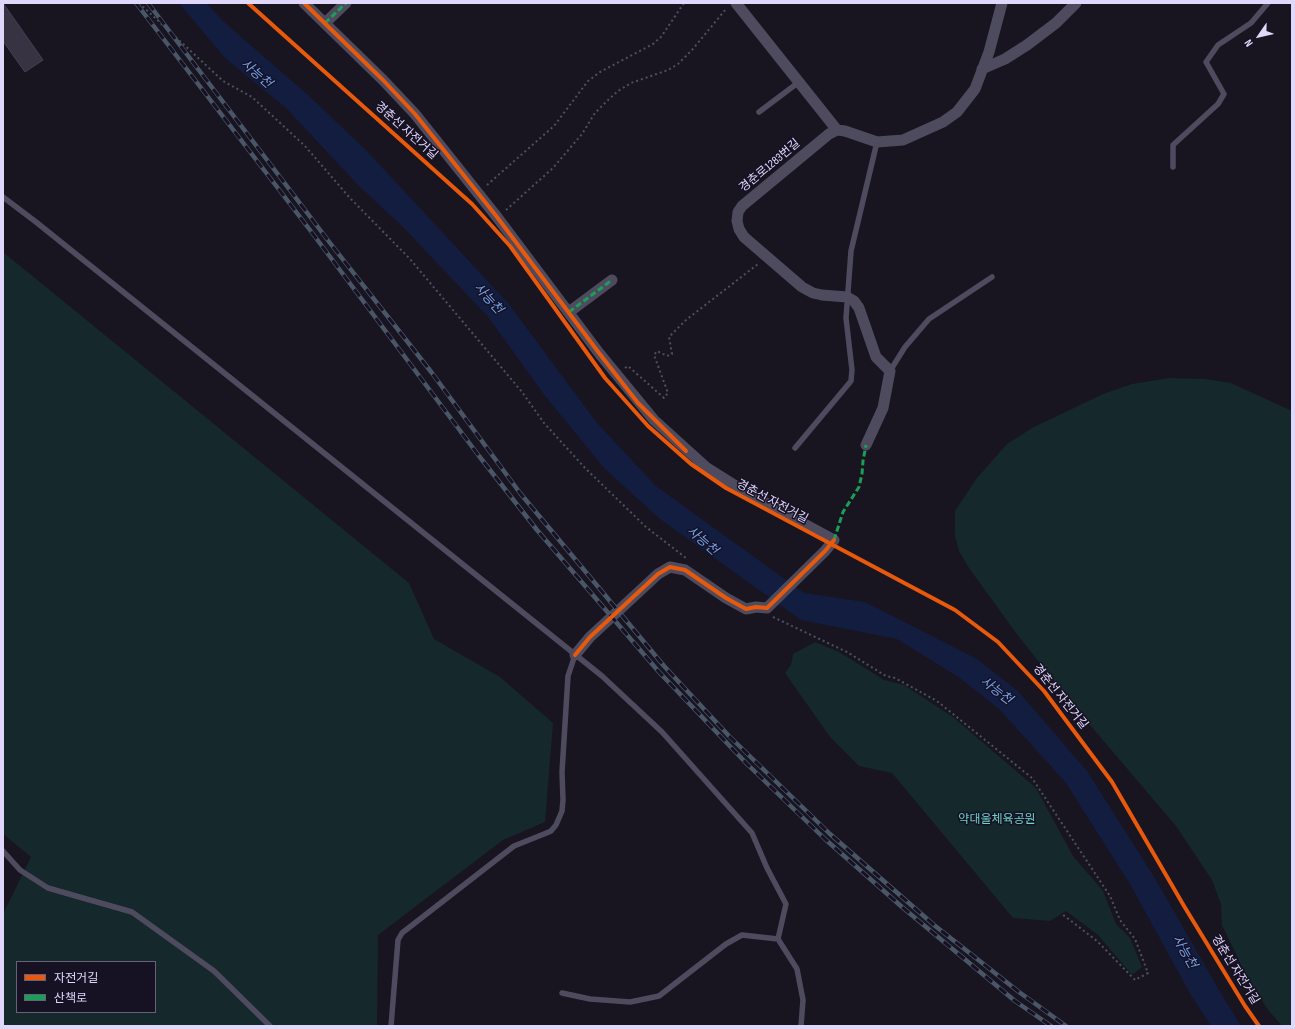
<!DOCTYPE html>
<meta charset="utf-8">
<style>
body{margin:0}
#map{position:relative;width:1295px;height:1029px;overflow:hidden;background:#181520;font-family:"Sofia Sans Condensed","Noto Sans KR",sans-serif}
canvas{display:block}
.frame{position:absolute;inset:0;border:4px solid #e0d8fb;pointer-events:none}
.legend{position:absolute;left:16px;top:961px;width:140px;height:52px;box-sizing:border-box;background:#171124;border:1px solid #67617a;margin:0;padding:5px 7px;list-style:none;font-size:12px;color:#e0d8fb}
.legend li{display:flex;align-items:center;gap:8px;height:20px}
.legend b{width:20px;border:1px solid #67617a}
.north{position:absolute;left:1239px;top:16px;width:40px;height:40px;-webkit-text-stroke:3px #171124;paint-order:stroke;rotate:236deg;font-size:11px;font-weight:700;line-height:16px;text-align:center;color:#e0d8fb}
.north::after{content:'';display:block;margin:auto;width:14px;height:18px;background:#e0d8fb;clip-path:polygon(50% 0,100% 100%,50% 72%,0 100%)}
</style>
<div id="map">
<canvas width="1295" height="1029"></canvas>
<div class="frame"></div>
<ul class="legend">
<li><b style="height:5px;background:#e8590c"></b>자전거길</li>
<li><b style="height:5px;background:#1a9f57"></b>산책로</li>
</ul>
<div class="north">N</div>
</div>
<script>
const ctx = document.querySelector('canvas').getContext('2d');
ctx.lineJoin = 'round';
function fill(path, color) { ctx.fillStyle = color; ctx.fill(path, 'evenodd'); }
const shape = rows => new Path2D(rows.map(r => 'M' + r).join(''));
function strokePath(path, color, width, dash) { ctx.strokeStyle = color; ctx.lineWidth = width; ctx.lineCap = dash ? 'butt' : 'round'; ctx.setLineDash(dash || []); ctx.stroke(path); }
function label(font, color, halo, rows, align = 'center') {
  ctx.font = font + ' "Sofia Sans Condensed","Noto Sans KR",sans-serif'; ctx.lineWidth = 3; ctx.setLineDash([]); ctx.textBaseline = 'middle'; ctx.strokeStyle = halo; ctx.fillStyle = color; for (const [text, x, y, turn = 0] of rows) {
    ctx.save(); ctx.translate(x, y); ctx.rotate((+turn || 0) * Math.PI / 180); ctx.textAlign = isNaN(turn) ? turn : align; if (halo) ctx.strokeText(text, 0, 0); ctx.fillText(text, 0, 0); ctx.restore();
  }
}
const green = shape([
 [3,252,409,583,434,639,500,677,553,723,545,822,503,840,378,935,377,1026,3,1026,3,914,31,857,3,834],
 [17,962,155,962,155,1012,17,1012],
 [1170,378,1205,379,1231,383,1292,411,1292,1026,1282,1026,1269,1011,1250,983,1222,925,1221,904,1212,880,1176,826,1073,705,1016,633,969,568,959,551,955,535,955,511,977,478,1007,444,1032,428,1103,394,1132,384],
 [815,642,839,652,884,680,904,685,953,717,1036,788,1073,856,1103,891,1116,924,1130,938,1142,967,1132,975,1098,935,1066,911,1050,921,1013,918,892,773,859,766,830,737,785,673,791,665,793,654]
]);
const water = shape([
 [179,3,206,3,224,22,308,95,366,150,508,303,597,423,656,486,804,593,865,602,977,659,1018,691,1087,771,1153,875,1220,992,1241,1026,1211,1026,1191,995,1131,886,1066,783,1000,710,960,678,897,639,801,620,660,519,605,469,545,396,489,318,403,227,358,185,285,107,226,59]
]);
const building = shape([
 [3,3,43,60,25,72,3,41,3,3]
]);
const path = shape([
 [139,3,223,81,252,97,305,146,349,197,410,259,522,392,544,423,585,468,646,527,686,558],
 [487,185,554,126,588,81,600,72,653,44,661,37,684,3],
 [506,210,553,168,582,134,595,113,607,101,618,91,631,83,668,70,678,64,692,50,726,9],
 [625,368,628,366,664,398,668,393,654,355,657,351,667,356,672,354,669,337,686,320,758,264],
 [773,617,847,652,886,676,895,678,937,701,1032,778,1110,896,1120,920,1135,939,1148,973,1135,980,1097,941,1062,914]
]);
const service = shape([
 [759,112,799,82],
 [1173,167,1173,145,1218,104,1224,94,1206,62,1218,45,1251,23,1268,3],
 [3,197,36,222,602,676,662,732,752,833,767,868,786,904,778,939,797,969,803,1000,801,1026],
 [890,371,905,347,929,319,992,277],
 [795,448,851,381,852,370,846,318,851,251,877,142],
 [3,851,20,870,48,888,132,912,214,971,270,1026],
 [562,993,590,999,630,1002,659,996,726,944,742,935,778,939],
 [391,1026,398,940,402,933,514,846,544,834,551,831,556,825,562,811,563,800,562,772,568,676,575,655]
]);
const minor = shape([
 [304,3,383,80,415,114,497,217,599,353,654,420,707,468,742,490,834,540,825,551,767,608,756,607,746,609,726,598,685,570,670,567,658,574,590,637,575,655],
 [736,3,837,130],
 [325,23,346,3],
 [982,69,1005,59,1027,45,1056,23,1076,3],
 [569,312,612,280],
 [866,445,883,408,890,371,876,357,859,308,854,301,847,297,822,295,813,293,802,287,744,237,739,229,737,221,738,212,742,206,829,134,837,130,845,131,877,142,903,140,943,122,957,112,975,89,989,52,1002,3]
]);
const rail = shape([
 [136,3,310,230,479,456,537,530,659,672,747,764,826,840,902,907,1015,1001,1051,1026],
 [148,3,330,243,432,373,520,493,664,666,729,736,830,834,934,925,1019,992,1066,1026]
]);
const quiet = shape([
 [325,23,346,3],
 [569,312,612,280],
 [834,540,843,512,859,487,862,474,863,461,866,445]
]);
const cycleway = shape([
 [248,3,472,204,510,246,605,378,648,426,691,464,726,488,955,610,998,642,1044,691,1112,782,1184,906,1245,1006,1259,1026],
 [304,3,383,80,415,114,497,217,599,353,638,403,686,451],
 [575,655,590,637,658,574,670,567,685,570,726,598,746,609,756,607,767,608,825,551,834,540]
]);
const streetNames = [
 ["경춘선 자전거길",406,131,42],
 ["경춘로1283번길",770,166,-40],
 ["경춘선 자전거길",772,502,28],
 ["경춘선 자전거길",1060,697,51],
 ["경춘선 자전거길",1235,970,58]
];
const parkNames = [
 ["약대울체육공원",997,820]
];
const waterNames = [
 ["사능천",256,74,41],
 ["사능천",488,299,48],
 ["사능천",702,541,41],
 ["사능천",996,691,37],
 ["사능천",1184,952,60]
];
fill(green, '#15282b');
fill(water, '#121d40');
fill(building, '#383342');
strokePath(building, '#464153', 1);
strokePath(path, '#4a5260', 2, [2, 3]);
strokePath(service, '#4e4b5f', 5.5);
strokePath(minor, '#4e4b5f', 11);
strokePath(rail, '#495667', 4.5);
strokePath(rail, '#171124', 3, [9]);
strokePath(quiet, '#1a9f57', 3, [6, 3]);
strokePath(cycleway, '#e8590c', 4);
label('12px', '#e0d8fb', '#171124', streetNames);
label('12px', '#6bd4c7', '#171124', parkNames);
label('italic 13px', '#71a6f1', '#171124', waterNames);
</script>
